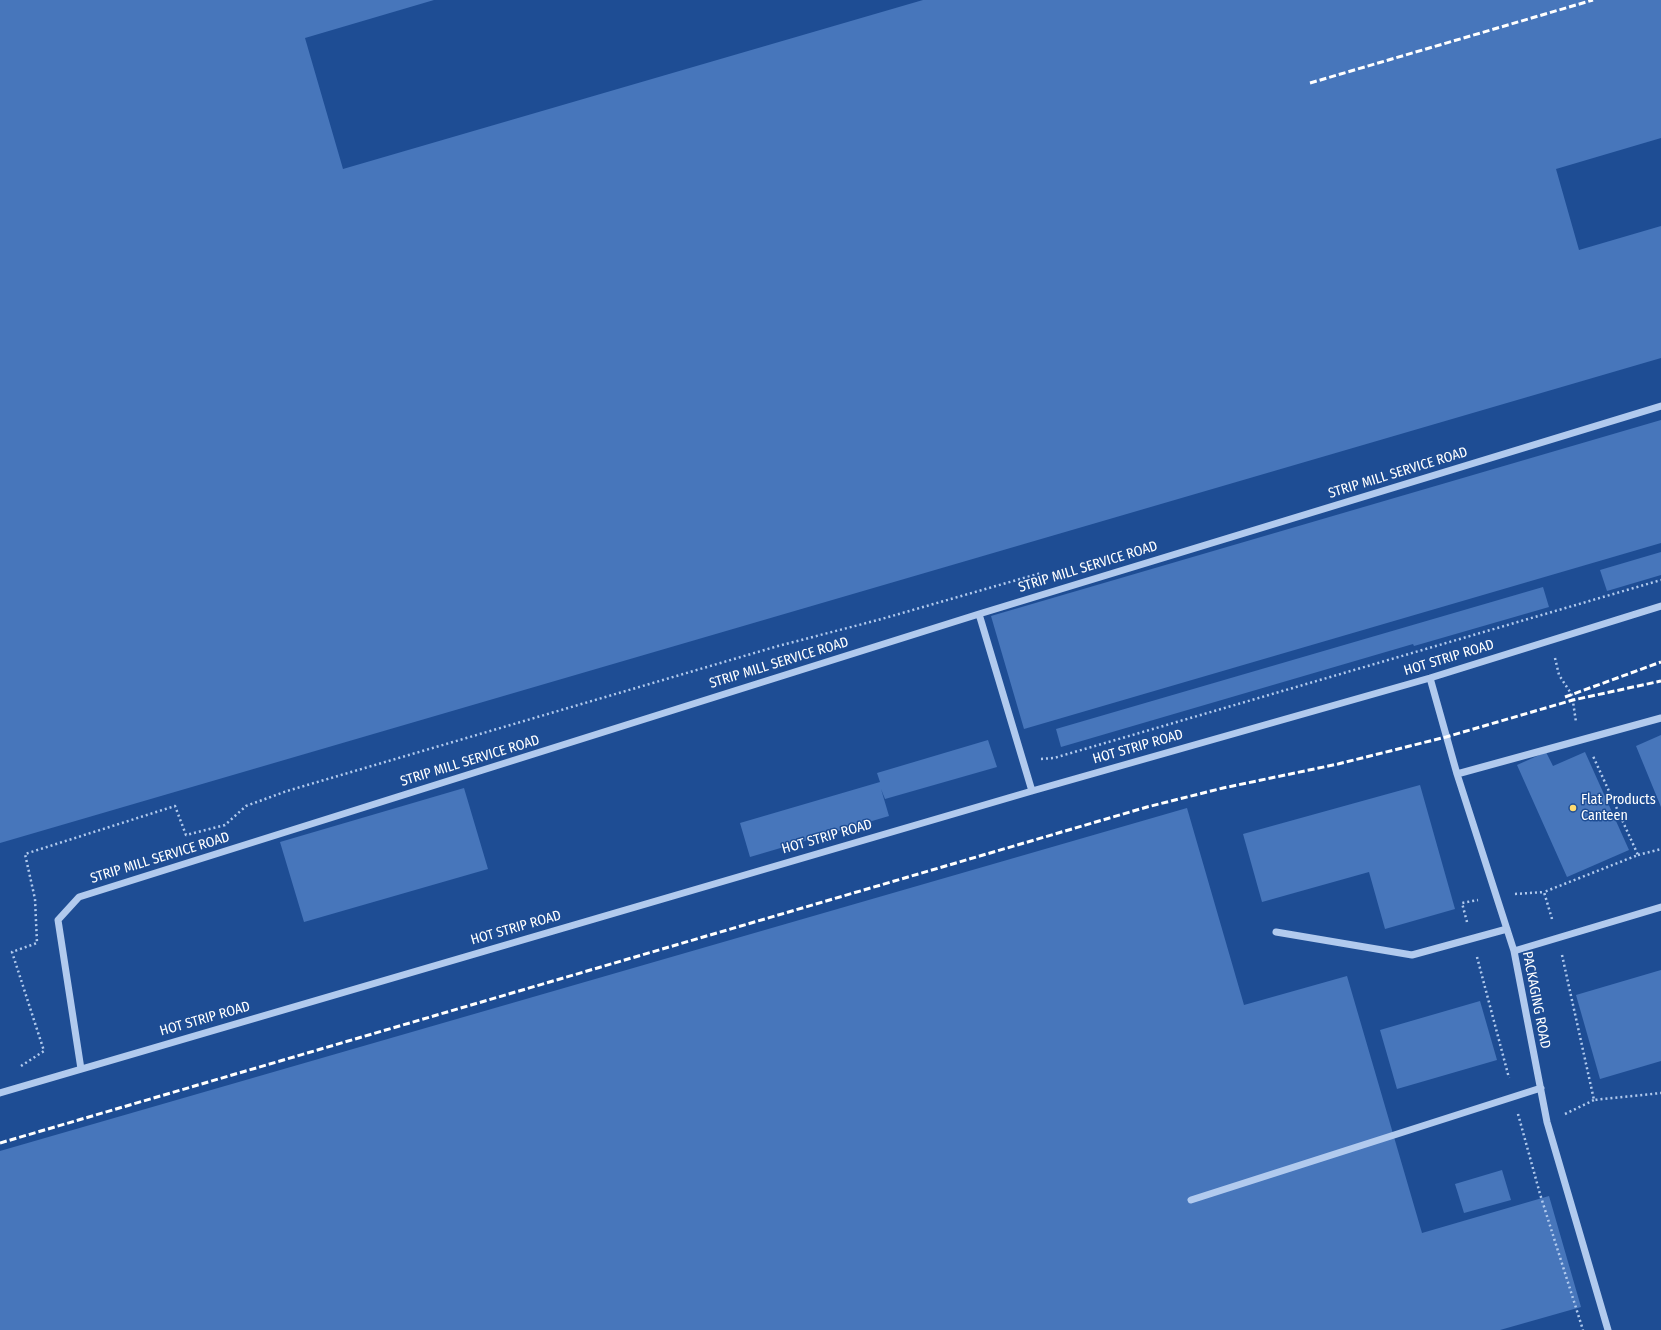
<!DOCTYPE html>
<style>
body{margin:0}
canvas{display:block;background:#1e4d94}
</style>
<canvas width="1661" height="1330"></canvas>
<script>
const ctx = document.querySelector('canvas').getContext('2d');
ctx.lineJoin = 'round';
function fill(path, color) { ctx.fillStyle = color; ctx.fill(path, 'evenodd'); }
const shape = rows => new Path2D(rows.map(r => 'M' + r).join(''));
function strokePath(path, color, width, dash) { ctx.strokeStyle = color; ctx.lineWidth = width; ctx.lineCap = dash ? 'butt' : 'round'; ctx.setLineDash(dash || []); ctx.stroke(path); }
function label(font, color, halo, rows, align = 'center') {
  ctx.font = font + ' "Fira Sans Condensed",sans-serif'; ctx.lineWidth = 3; ctx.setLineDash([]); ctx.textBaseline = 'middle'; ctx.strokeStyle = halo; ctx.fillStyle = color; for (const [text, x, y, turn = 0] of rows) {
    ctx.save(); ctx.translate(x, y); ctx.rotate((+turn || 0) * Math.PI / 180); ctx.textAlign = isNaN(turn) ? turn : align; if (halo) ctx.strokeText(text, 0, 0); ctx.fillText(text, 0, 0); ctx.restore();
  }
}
const building = shape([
 [0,0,434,0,305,38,343,169,923,0,1661,0,1661,138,1556,169,1579,250,1661,226,1661,358,0,843],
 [1661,420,1661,543,1024,729,991,616],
 [1661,552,1661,575,1607,591,1600,570],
 [1543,587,1549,607,1414,646,1413,644,1061,747,1056,729],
 [1661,735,1661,807,1636,746],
 [988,740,997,767,885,799,881,789,889,816,750,857,740,823,880,782,877,773],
 [1546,752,1553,766,1585,752,1629,850,1567,877,1517,765],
 [1420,785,1455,909,1385,929,1369,872,1262,902,1243,834],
 [464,788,488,869,304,922,280,842],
 [1187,808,1244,1005,1347,976,1422,1233,1549,1196,1581,1307,1500,1330,0,1330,0,1151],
 [1661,970,1661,1061,1600,1079,1576,995],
 [1480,1001,1497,1060,1397,1089,1380,1030],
 [1502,1170,1511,1200,1464,1213,1455,1184]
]);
const path = shape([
 [1555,658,1559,675,1572,695,1576,722],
 [1041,759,1054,758,1661,580],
 [1638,855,1661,849],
 [1515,894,1544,892],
 [1552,919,1544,892,1638,855,1593,756],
 [1467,922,1462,903,1478,900],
 [1562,955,1594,1100,1661,1093],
 [1477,957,1509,1078],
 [21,1066,44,1051,12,952,37,943,35,899,25,854,175,806,186,835,225,825,246,806,287,791,778,646,878,620,1041,573],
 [1518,1114,1540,1194,1583,1330],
 [1565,1114,1594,1100]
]);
const minor = shape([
 [979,614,1032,791],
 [1430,678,1457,774,1514,951,1547,1122,1608,1330],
 [1457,774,1661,718],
 [1276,932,1412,955,1507,929],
 [1514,951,1661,907],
 [81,1069,58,920,79,897,979,614,1661,406],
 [0,1093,1032,791,1430,678,1661,606],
 [1191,1200,1541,1088]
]);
const rail = shape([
 [1310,83,1593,0],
 [1565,697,1661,662],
 [0,1143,1147,807,1223,788,1338,764,1446,737,1573,700,1661,681]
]);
const markers = [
 [1573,808,4,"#fdda70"]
];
const streetNames = [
 ["STRIP MILL SERVICE ROAD",1398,473,-17],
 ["STRIP MILL SERVICE ROAD",1088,567,-17],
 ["HOT STRIP ROAD",1449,658,-17],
 ["STRIP MILL SERVICE ROAD",779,663,-17],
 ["HOT STRIP ROAD",1138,747,-16],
 ["STRIP MILL SERVICE ROAD",470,761,-17],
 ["HOT STRIP ROAD",827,837,-16],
 ["STRIP MILL SERVICE ROAD",160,858,-17],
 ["HOT STRIP ROAD",516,928,-16],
 ["PACKAGING ROAD",1536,1000,79],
 ["HOT STRIP ROAD",205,1019,-16]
];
const poiNames = [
 ["Flat Products",1581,800],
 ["Canteen",1581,816]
];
fill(building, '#4776bb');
strokePath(path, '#b1caee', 2.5, [2, 3]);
strokePath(minor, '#b1caee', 7);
strokePath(rail, '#fff', 3, [7, 3]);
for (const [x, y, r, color] of markers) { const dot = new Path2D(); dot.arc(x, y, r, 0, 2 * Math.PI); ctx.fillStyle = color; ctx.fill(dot); strokePath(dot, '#1e4d94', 1.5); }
label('14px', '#fff', '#1e4d94', streetNames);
label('14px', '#fff', '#1e4d94', poiNames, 'left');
</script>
